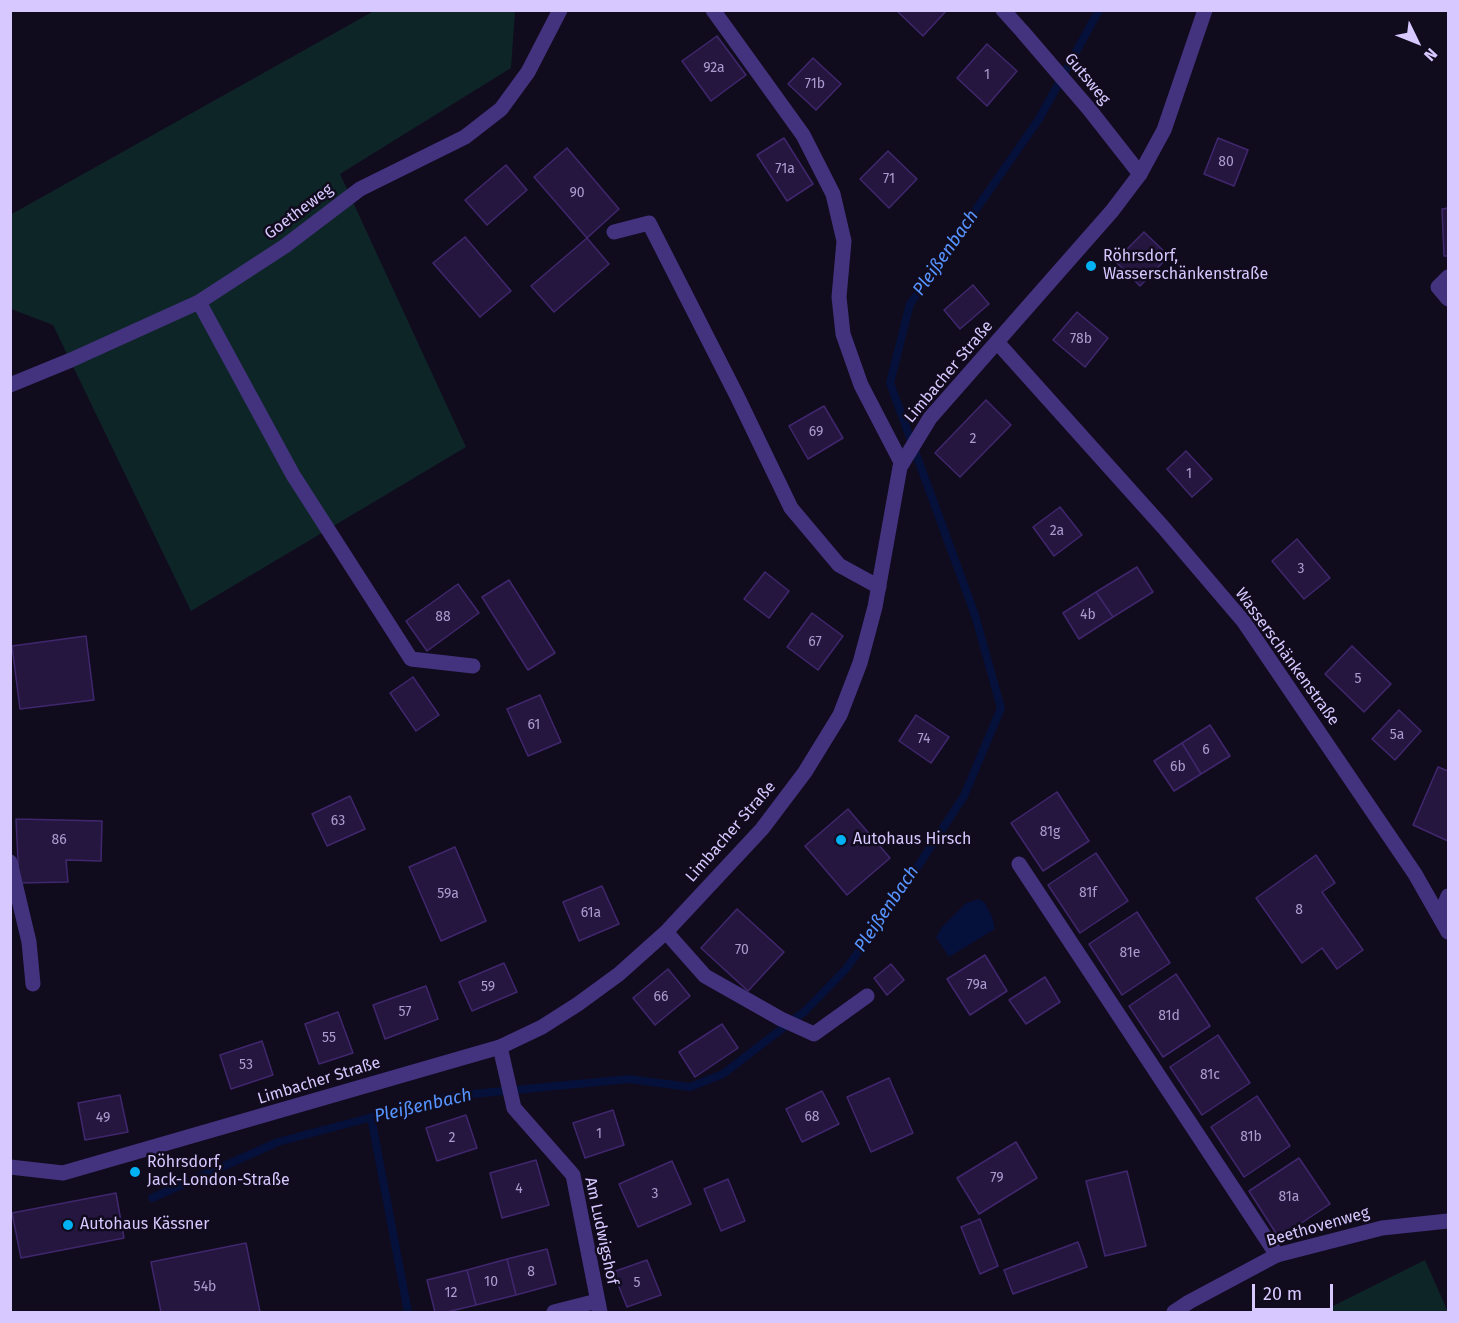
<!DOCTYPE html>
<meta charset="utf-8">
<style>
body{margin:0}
#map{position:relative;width:1459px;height:1323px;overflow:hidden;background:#110b1e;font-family:"Fira Sans",sans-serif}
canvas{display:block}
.frame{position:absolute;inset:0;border:12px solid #d7c8ff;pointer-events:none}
.north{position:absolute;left:1387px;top:12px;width:60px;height:60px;-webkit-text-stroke:4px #110b1e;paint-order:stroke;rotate:133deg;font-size:16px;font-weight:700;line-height:24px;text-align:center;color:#d7c8ff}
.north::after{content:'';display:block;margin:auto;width:21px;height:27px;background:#d7c8ff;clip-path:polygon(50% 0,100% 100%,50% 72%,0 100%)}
.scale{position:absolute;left:1252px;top:1284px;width:81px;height:27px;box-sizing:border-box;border:3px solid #d7c8ff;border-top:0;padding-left:8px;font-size:18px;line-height:21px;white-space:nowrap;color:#d7c8ff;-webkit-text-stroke:4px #110b1e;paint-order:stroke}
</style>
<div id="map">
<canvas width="1459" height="1323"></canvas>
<div class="frame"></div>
<div class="north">N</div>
<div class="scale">20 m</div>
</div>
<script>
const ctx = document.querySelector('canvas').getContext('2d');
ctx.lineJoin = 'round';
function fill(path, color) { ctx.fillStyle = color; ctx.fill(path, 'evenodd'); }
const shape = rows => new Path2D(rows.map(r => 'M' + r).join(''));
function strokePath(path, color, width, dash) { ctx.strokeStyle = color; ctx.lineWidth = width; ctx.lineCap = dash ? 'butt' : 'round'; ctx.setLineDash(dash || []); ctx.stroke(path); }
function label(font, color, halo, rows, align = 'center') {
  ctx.font = font + ' "Fira Sans",sans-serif'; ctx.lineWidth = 5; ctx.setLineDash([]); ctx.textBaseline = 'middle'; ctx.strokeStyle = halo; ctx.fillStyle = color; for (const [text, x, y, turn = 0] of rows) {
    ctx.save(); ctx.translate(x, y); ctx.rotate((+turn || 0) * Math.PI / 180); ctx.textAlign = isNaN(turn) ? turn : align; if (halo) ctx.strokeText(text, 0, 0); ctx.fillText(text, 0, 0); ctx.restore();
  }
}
const green = shape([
 [374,11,515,11,511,68,340,174,466,447,191,611,53,325,11,309,10,215],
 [1425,1260,1448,1312,1321,1312]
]);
const water = shape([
 [979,899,985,903,992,917,995,929,949,957,936,937,942,927,966,903]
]);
const stream = shape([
 [371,1117,408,1312],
 [152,1198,278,1142,452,1096,629,1079,690,1087,723,1074,805,1011,846,969,903,889,964,796,1001,708,975,615,890,383,910,304,1039,119,1099,10]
]);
const building = shape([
 [896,10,947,10,923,36,896,10],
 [717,36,746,75,711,101,682,61,717,36],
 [987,44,1017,71,987,106,957,78,987,44],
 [813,58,841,84,816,110,788,84,813,58],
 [784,138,813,184,787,201,757,155,784,138],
 [1218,138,1248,150,1234,186,1204,174,1218,138],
 [567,148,619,209,587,238,534,177,567,148],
 [888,151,917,179,889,208,860,179,888,151],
 [506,165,527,190,487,225,465,200,506,165],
 [1448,208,1448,256,1444,256,1442,209,1448,208],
 [1144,232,1169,256,1140,286,1115,261,1144,232],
 [465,237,511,291,480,317,433,263,465,237],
 [587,238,609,264,554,312,531,286,587,238],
 [973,285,989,304,960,329,944,310,973,285],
 [1077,312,1108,338,1085,367,1053,340,1077,312],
 [986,400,1011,425,960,477,935,453,986,400],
 [824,406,843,438,808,459,789,426,824,406],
 [1186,451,1212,479,1192,497,1167,469,1186,451],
 [1060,507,1082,535,1054,556,1033,527,1060,507],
 [1297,539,1330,578,1304,599,1272,561,1297,539],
 [1137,567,1153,592,1113,617,1096,592,1137,567],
 [765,572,789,591,769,618,744,599,765,572],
 [509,580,555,653,528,670,482,597,509,580],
 [458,584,479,613,427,651,406,621,458,584],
 [1096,592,1113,617,1079,639,1063,613,1096,592],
 [812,613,843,636,818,670,787,647,812,613],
 [86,636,94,700,20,709,12,646,86,636],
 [1352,646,1391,684,1364,712,1325,674,1352,646],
 [413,677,439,715,416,731,390,693,413,677],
 [540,695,561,742,528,756,507,709,540,695],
 [1399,710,1421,731,1395,760,1372,739,1399,710],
 [916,715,949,737,931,763,899,741,916,715],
 [1210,725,1230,756,1201,774,1182,743,1210,725],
 [1182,743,1201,774,1174,791,1154,761,1182,743],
 [1438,767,1448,771,1448,841,1413,825,1438,767],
 [1057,792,1089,841,1043,871,1011,823,1057,792],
 [350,796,365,829,327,846,312,814,350,796],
 [848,809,890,858,847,895,805,846,848,809],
 [16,819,102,821,101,861,66,860,68,882,19,883,16,819],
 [455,847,486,921,441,941,409,867,455,847],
 [1096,853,1128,901,1080,933,1048,885,1096,853],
 [1316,855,1335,883,1322,892,1363,950,1337,969,1322,948,1302,963,1256,898,1316,855],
 [602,886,619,924,579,941,563,902,602,886],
 [737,909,784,952,748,991,701,948,737,909],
 [1137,912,1170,963,1122,995,1089,944,1137,912],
 [985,955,1007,991,970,1015,947,979,985,955],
 [504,963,517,992,472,1011,459,982,504,963],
 [891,964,904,980,887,995,874,978,891,964],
 [668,969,690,996,655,1025,633,998,668,969],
 [1176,974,1210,1026,1163,1057,1129,1006,1176,974],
 [1045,977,1060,1002,1026,1024,1009,1000,1045,977],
 [426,986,438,1019,385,1039,373,1005,426,986],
 [338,1012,353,1053,319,1064,305,1024,338,1012],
 [722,1024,738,1048,695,1077,679,1052,722,1024],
 [1218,1035,1250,1083,1202,1115,1170,1067,1218,1035],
 [262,1041,273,1075,231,1089,220,1055,262,1041],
 [889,1078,913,1133,871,1152,847,1097,889,1078],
 [822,1091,839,1124,802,1142,786,1109,822,1091],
 [120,1095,128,1132,85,1140,78,1103,120,1095],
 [1257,1096,1290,1146,1244,1177,1211,1127,1257,1096],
 [613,1110,624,1145,585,1158,573,1123,613,1110],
 [466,1115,477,1148,437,1161,426,1128,466,1115],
 [1016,1142,1037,1178,979,1214,957,1178,1016,1142],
 [1299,1158,1330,1204,1279,1238,1249,1191,1299,1158],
 [536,1160,549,1205,502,1218,490,1173,536,1160],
 [672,1161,691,1204,638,1227,619,1184,672,1161],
 [1127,1171,1146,1246,1105,1256,1086,1181,1127,1171],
 [728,1179,745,1221,721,1231,704,1189,728,1179],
 [116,1193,124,1238,21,1258,12,1213,116,1193],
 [980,1219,998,1266,980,1274,961,1227,980,1219],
 [1078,1242,1087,1267,1013,1294,1004,1270,1078,1242],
 [246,1243,260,1312,161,1312,151,1262,246,1243],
 [547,1249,556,1284,516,1295,507,1259,547,1249],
 [507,1259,516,1295,476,1305,467,1270,507,1259],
 [647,1260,661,1295,627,1307,613,1272,647,1260],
 [467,1270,476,1305,447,1312,435,1312,427,1280,467,1270]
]);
const service = shape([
 [713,10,803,135,833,194,844,241,839,297,843,334,861,385,902,464],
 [614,232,649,223,737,396,791,508,839,565,879,587],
 [1448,277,1438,287,1448,299],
 [199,302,293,475,411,659,473,666],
 [10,862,29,942,33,984],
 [1019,864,1277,1255],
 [666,932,705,976,781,1019,814,1034,867,996]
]);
const minor = shape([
 [1003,10,1022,31,1089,109,1140,174],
 [997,342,1163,527,1244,622,1415,874,1448,932],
 [10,385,71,360,199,302,285,246,360,189,465,137,501,109,528,72,560,10],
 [1440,916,1448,896],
 [500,1047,514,1108,573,1175,600,1312],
 [554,1312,597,1301],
 [1174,1312,1189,1302,1277,1255,1382,1228,1448,1221]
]);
const tertiary = shape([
 [10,1167,63,1173,500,1047,542,1027,578,1004,619,974,666,932,762,829,805,772,840,715,860,663,875,607,900,467,930,418,1112,211,1140,174,1164,130,1205,10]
]);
const markers = [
 [1091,266,6,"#00b2f3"],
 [841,840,6,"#00b2f3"],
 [135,1172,6,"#00b2f3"],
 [68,1225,6,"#00b2f3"]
];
const numberNames = [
 ["92a",714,68],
 ["1",987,75],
 ["71b",815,84],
 ["80",1226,162],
 ["71a",785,169],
 ["71",889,179],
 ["90",577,193],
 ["78b",1081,339],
 ["69",816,432],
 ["2",973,439],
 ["1",1189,474],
 ["2a",1057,531],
 ["3",1301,569],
 ["4b",1088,615],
 ["88",443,617],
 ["67",815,642],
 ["5",1358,679],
 ["61",534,725],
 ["5a",1397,735],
 ["74",924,739],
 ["6",1206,750],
 ["6b",1178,767],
 ["63",338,821],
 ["81g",1050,832],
 ["86",59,840],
 ["81f",1088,893],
 ["59a",448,894],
 ["8",1299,910],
 ["61a",591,913],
 ["70",742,950],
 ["81e",1130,953],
 ["79a",977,985],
 ["59",488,987],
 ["66",661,997],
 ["57",405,1012],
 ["81d",1169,1016],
 ["55",329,1038],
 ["53",246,1065],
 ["81c",1210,1075],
 ["68",812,1117],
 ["49",103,1118],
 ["1",599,1134],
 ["81b",1251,1137],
 ["2",452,1138],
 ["79",997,1178],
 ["4",519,1189],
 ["3",655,1194],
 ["81a",1289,1197],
 ["8",531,1272],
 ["10",491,1282],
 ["5",637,1283],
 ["54b",205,1287],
 ["12",451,1293]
];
const streetNames = [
 ["Gutsweg",1087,79,50],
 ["Goetheweg",299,212,-37],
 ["Limbacher Straße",949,372,-50],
 ["Wasserschänkenstraße",1287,657,54],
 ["Limbacher Straße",731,832,-49],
 ["Limbacher Straße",319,1081,-17],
 ["Beethovenweg",1318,1227,-16],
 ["Am Ludwigshof",601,1231,78]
];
const poiNames = [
 ["Röhrsdorf,",1103,257],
 ["Wasserschänkenstraße",1103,275],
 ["Autohaus Hirsch",853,840],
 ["Röhrsdorf,",147,1163],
 ["Jack-London-Straße",147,1181],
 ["Autohaus Kässner",80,1225]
];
const waterNames = [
 ["Pleißenbach",946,253,-55],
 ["Pleißenbach",887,909,-56],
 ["Pleißenbach",423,1106,-13]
];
fill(green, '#0e2528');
fill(water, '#06113b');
strokePath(stream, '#06113b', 8);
fill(building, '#251640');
strokePath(building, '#40276d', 1.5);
strokePath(service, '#43337f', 15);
strokePath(minor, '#43337f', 15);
strokePath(tertiary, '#43337f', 15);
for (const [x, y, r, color] of markers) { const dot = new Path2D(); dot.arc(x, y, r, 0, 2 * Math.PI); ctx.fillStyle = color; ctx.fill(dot); strokePath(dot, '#110b1e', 2); }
label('14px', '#aa9ccf', null, numberNames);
label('16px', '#d7c8ff', '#110b1e', streetNames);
label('16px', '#d7c8ff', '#110b1e', poiNames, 'left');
label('italic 18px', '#5694ff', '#110b1e', waterNames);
</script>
